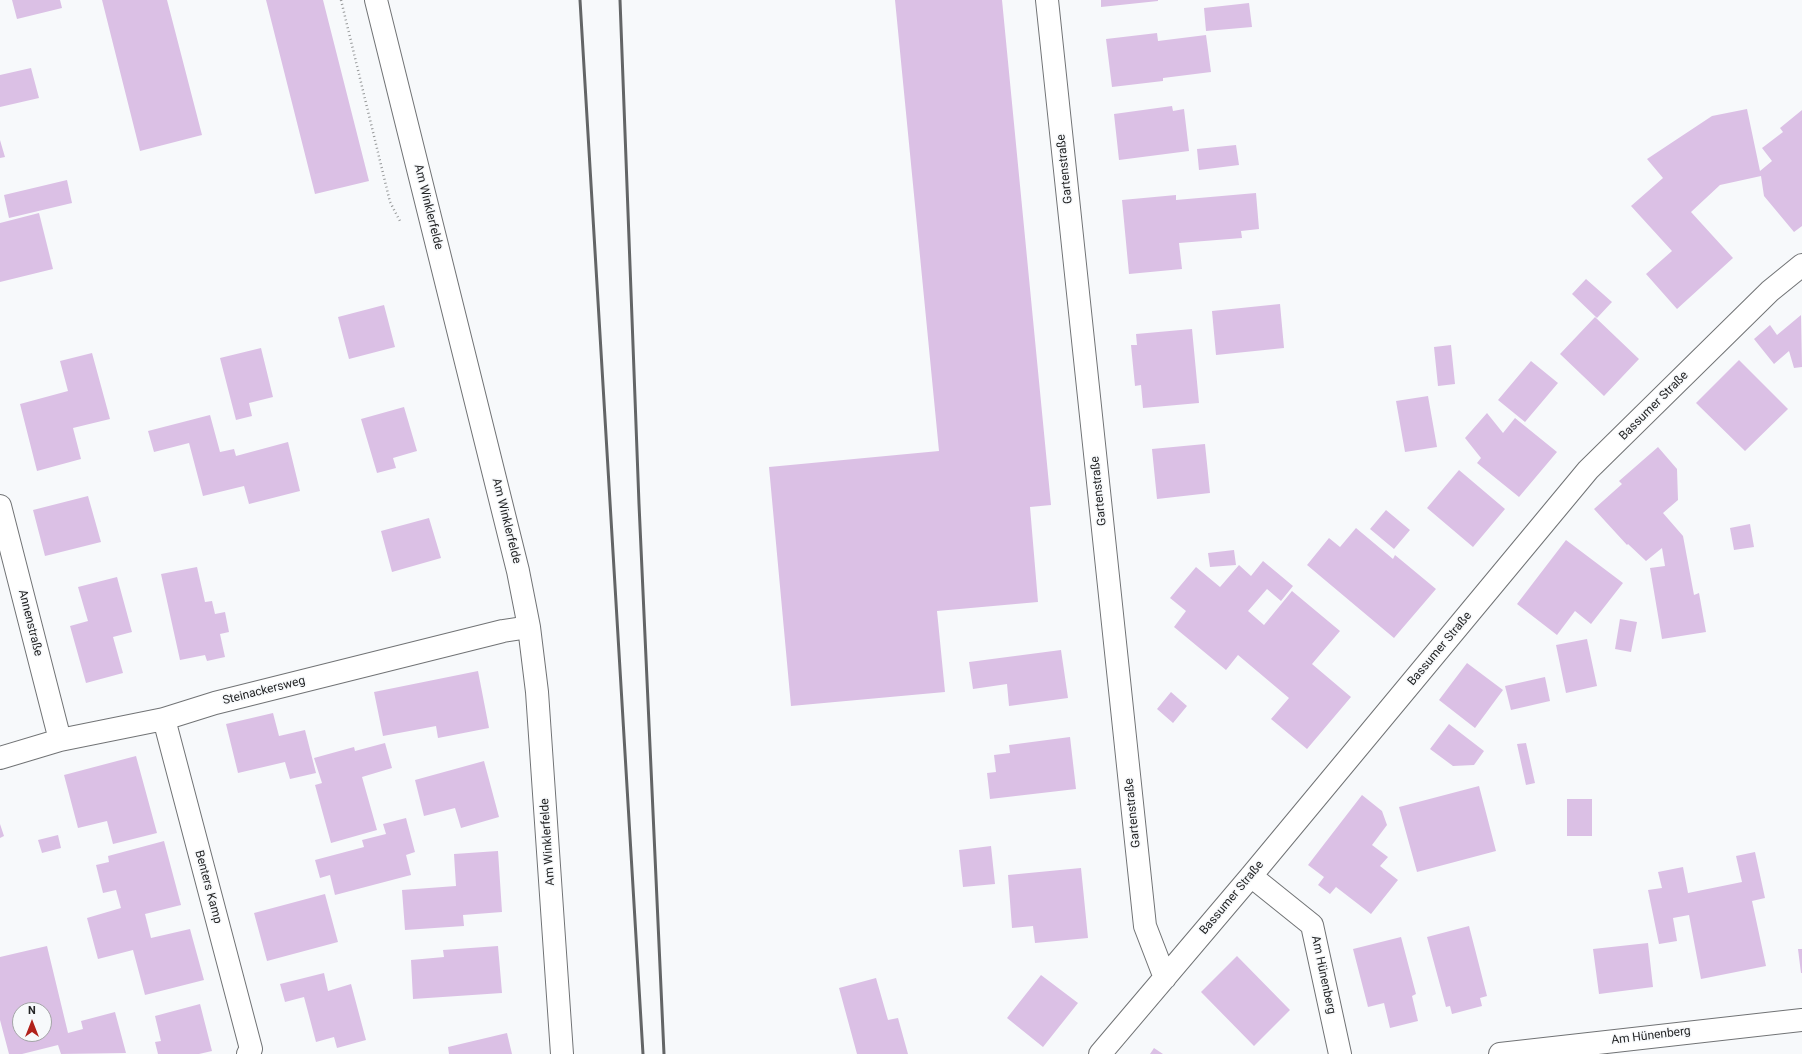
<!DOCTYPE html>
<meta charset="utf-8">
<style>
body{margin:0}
#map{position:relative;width:1802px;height:1054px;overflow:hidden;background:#f7f9fb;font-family:Roboto,sans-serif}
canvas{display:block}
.north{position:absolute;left:12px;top:1002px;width:40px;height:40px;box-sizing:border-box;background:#f7f9fb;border:1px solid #a3a4a6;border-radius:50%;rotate:0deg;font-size:11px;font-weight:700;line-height:16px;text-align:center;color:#242526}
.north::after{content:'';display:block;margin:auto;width:14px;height:18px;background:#b1211b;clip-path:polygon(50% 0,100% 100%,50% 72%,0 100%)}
</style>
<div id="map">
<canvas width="1802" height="1054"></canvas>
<div class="north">N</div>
</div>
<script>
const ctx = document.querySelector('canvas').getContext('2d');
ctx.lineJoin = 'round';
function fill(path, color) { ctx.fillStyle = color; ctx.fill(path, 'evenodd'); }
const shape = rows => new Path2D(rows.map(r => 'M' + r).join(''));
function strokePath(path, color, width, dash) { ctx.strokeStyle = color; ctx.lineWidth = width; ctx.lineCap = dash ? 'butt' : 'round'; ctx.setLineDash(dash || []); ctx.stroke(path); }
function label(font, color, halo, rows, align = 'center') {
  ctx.font = font + ' Roboto,sans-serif'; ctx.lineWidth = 3; ctx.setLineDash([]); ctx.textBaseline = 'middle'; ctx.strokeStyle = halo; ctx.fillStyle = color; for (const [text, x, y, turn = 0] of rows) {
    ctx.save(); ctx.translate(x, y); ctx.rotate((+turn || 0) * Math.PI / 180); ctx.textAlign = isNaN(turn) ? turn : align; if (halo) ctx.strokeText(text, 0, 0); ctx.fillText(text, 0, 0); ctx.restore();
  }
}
const building = shape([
 [12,0,60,0,62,8,17,19],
 [102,0,167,0,202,135,140,151],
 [266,0,323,0,369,181,315,194],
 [895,0,1002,0,1051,505,1030,507,1038,602,937,611,945,692,791,706,769,467,939,451],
 [1101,0,1158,0,1158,1,1101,7],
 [1249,3,1252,27,1206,31,1204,8],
 [1157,33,1158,41,1206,35,1211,72,1163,78,1163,81,1112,87,1106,39],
 [31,68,39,98,0,107,0,75],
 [1172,106,1173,111,1184,109,1189,151,1119,160,1114,114],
 [1747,109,1760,171,1772,161,1762,148,1783,132,1780,128,1802,110,1802,226,1794,232,1764,196,1761,176,1720,185,1691,212,1733,258,1677,309,1646,274,1672,251,1631,206,1663,178,1647,159,1712,116],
 [0,140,5,157,0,158],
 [1236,145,1239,165,1199,170,1197,149],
 [67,180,72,203,9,218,4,195],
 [1256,193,1259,229,1241,231,1242,238,1179,243,1182,269,1129,274,1122,200,1176,195,1176,200],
 [39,213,53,269,0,282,0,223],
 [1586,279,1612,302,1597,318,1572,294],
 [1280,304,1284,348,1216,355,1212,311],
 [384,305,395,347,349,359,338,317],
 [1801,315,1802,367,1794,368,1789,351,1774,364,1754,339,1770,325,1777,335],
 [1595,317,1639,359,1604,396,1560,354],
 [1192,329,1199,403,1143,408,1141,385,1135,386,1131,345,1137,345,1136,334],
 [1451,345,1455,384,1438,386,1434,347],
 [261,348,273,397,249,403,252,416,236,420,220,358],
 [92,353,110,419,73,428,81,459,37,471,20,404,68,391,60,361],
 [1739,360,1788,409,1745,451,1696,403],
 [1531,361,1558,383,1525,422,1498,400],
 [1428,396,1437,447,1405,452,1396,401],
 [404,407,417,451,393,458,396,468,377,473,361,419],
 [1487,413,1503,433,1515,418,1557,452,1519,497,1477,463,1481,458,1465,438],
 [210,415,220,452,234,449,236,456,288,442,300,491,249,504,244,486,203,496,189,443,154,452,148,431],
 [1205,444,1210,493,1157,499,1152,449],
 [1658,447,1677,469,1678,500,1663,513,1683,536,1694,595,1699,593,1706,632,1662,639,1650,568,1665,566,1662,548,1646,561,1628,544,1627,545,1594,509,1622,484,1619,481],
 [1459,470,1505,509,1473,547,1427,508],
 [88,496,101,542,45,556,33,510],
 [1386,510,1410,530,1394,549,1370,529],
 [429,518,441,558,392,572,381,531],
 [1750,524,1754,547,1734,550,1730,528],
 [1356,528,1393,559,1395,555,1436,589,1394,638,1307,565,1329,538,1340,547],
 [1566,540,1623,583,1591,624,1575,611,1557,635,1517,604],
 [1234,550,1236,565,1210,567,1208,553],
 [1263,561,1293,586,1281,601,1267,589,1248,611,1264,625,1292,591,1340,631,1312,664,1351,697,1307,749,1271,719,1289,698,1238,655,1226,670,1174,627,1186,611,1170,598,1196,567,1220,587,1239,565,1251,576],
 [197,567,205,602,212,601,215,614,225,612,229,632,220,634,225,657,207,661,205,655,180,660,161,574],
 [117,577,132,632,113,637,123,673,86,683,70,626,88,621,78,587],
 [1620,619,1637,622,1631,652,1615,649],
 [1587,639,1597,686,1566,693,1556,645],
 [1061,650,1068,698,1009,706,1007,684,973,689,969,662],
 [1467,663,1503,690,1475,728,1439,700],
 [478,671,489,728,438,738,436,726,383,736,374,692],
 [1545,677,1550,701,1511,710,1505,686],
 [1171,692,1187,706,1173,723,1157,709],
 [273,713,279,736,305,730,316,773,290,779,285,762,238,773,226,724],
 [1449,724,1484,751,1474,765,1453,766,1430,749],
 [1070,737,1076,789,990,799,987,773,996,772,994,755,1010,753,1009,745],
 [385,743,392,768,362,777,377,830,331,843,315,785,322,783,314,758,354,747,355,751],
 [1526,743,1535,783,1526,785,1517,744],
 [136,756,157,833,113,844,107,821,78,828,64,775],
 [484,761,499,817,461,828,455,808,424,816,415,780],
 [1479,786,1496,851,1417,872,1399,807],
 [1362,795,1382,811,1387,825,1372,845,1388,857,1380,866,1398,880,1371,914,1336,887,1330,894,1318,885,1324,877,1308,865],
 [1567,799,1592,799,1592,836,1567,836],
 [406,818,415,852,406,855,411,875,335,895,330,875,320,878,315,860,364,847,362,840,386,834,383,824],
 [0,824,4,836,0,838],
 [58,835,61,848,42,853,38,840],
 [164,841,181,905,145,914,151,938,190,929,204,980,145,995,133,950,98,959,87,918,121,908,116,890,103,893,96,865,109,862,108,856],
 [991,846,995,884,963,887,959,850],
 [498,851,502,912,463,915,464,926,405,930,402,890,456,886,454,854],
 [1755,852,1765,898,1752,901,1766,966,1701,979,1689,915,1673,918,1677,941,1659,944,1648,890,1662,888,1658,872,1683,867,1688,893,1742,882,1736,856],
 [1081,868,1088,938,1035,943,1033,926,1012,928,1008,875],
 [325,894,338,942,267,961,254,913],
 [1469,926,1487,996,1480,998,1482,1006,1452,1014,1450,1006,1446,1007,1427,937],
 [1401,937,1416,994,1412,996,1418,1021,1390,1028,1384,1003,1368,1007,1353,949],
 [1648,943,1653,987,1599,994,1593,949],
 [47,946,68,1033,83,1029,81,1021,115,1012,126,1053,61,1054,58,1045,22,1054,9,1054,0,1020,0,957],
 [20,1010,44,1010,44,1034,20,1034],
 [498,946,502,993,413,999,411,960,444,957,443,950],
 [1798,949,1802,949,1802,973,1801,973],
 [1237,956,1290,1010,1254,1046,1201,992],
 [324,973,328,991,351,984,366,1040,337,1048,334,1037,316,1042,304,997,285,1002,280,984],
 [1041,975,1078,1003,1043,1047,1007,1018],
 [876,978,888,1020,898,1018,908,1054,857,1054,839,988],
 [200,1004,212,1051,199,1054,158,1054,155,1042,161,1041,155,1016],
 [507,1033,512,1054,449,1054,448,1047],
 [1154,1048,1163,1054,1150,1054]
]);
const path = shape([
 [341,0,390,202,401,223]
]);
const minor = shape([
 [376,0,518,571,529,627,537,692,562,1054],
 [1047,0,1145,926,1165,978],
 [0,506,60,740],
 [164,719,251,1049,248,1054],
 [0,758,60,740,164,719,215,703,503,631,529,627],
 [1251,876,1312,925,1340,1054],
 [1100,1054,1251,876,1588,470,1770,291,1802,265],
 [1500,1054,1802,1020]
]);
const rail = shape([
 [580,0,643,1054],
 [620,0,639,504,664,1054]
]);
const streetNames = [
 ["Gartenstraße",1065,169,-96],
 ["Am Winklerfelde",428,207,76],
 ["Bassumer Straße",1654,406,-45],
 ["Gartenstraße",1099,491,-96],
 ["Am Winklerfelde",506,521,76],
 ["Annenstraße",30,623,76],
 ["Bassumer Straße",1440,649,-50],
 ["Steinackersweg",264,691,-14],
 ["Gartenstraße",1133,813,-96],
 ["Am Winklerfelde",548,842,-94],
 ["Benters Kamp",208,887,75],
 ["Bassumer Straße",1232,898,-50],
 ["Am Hünenberg",1323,975,78],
 ["Am Hünenberg",1651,1036,-7]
];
fill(building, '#dbc0e5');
strokePath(minor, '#717375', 24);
strokePath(path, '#97999a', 2.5, [1, 3]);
strokePath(minor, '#fff', 22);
strokePath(rail, '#636566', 3);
label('12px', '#242526', '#f7f9fb', streetNames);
</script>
